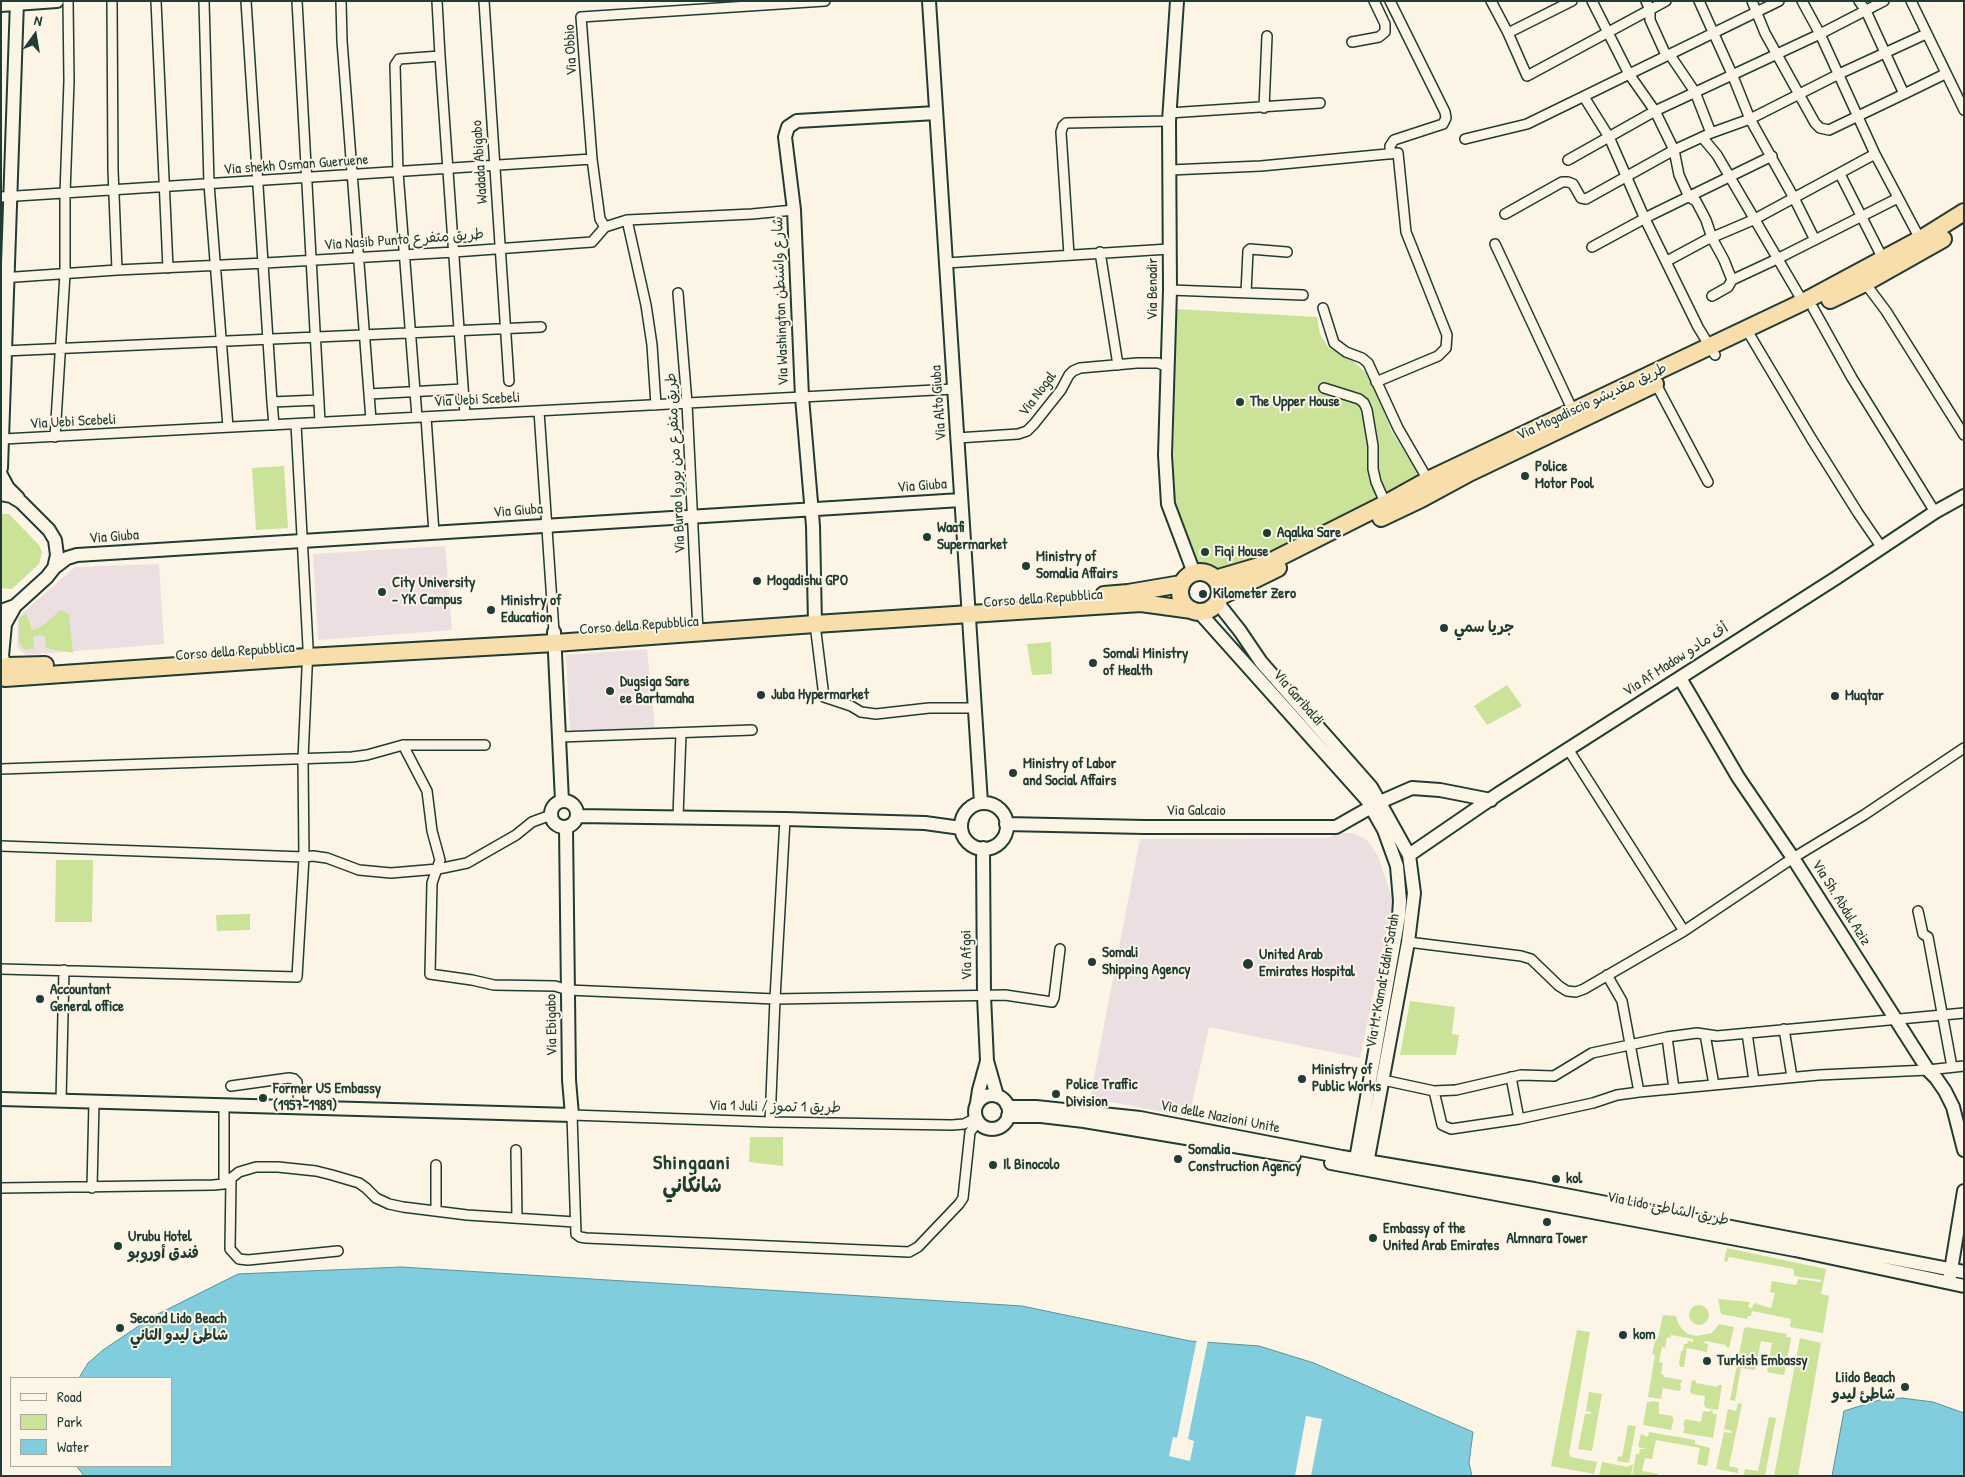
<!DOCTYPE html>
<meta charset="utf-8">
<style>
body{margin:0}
#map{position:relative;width:1965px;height:1477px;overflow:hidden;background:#fcf5e5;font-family:"Patrick Hand",sans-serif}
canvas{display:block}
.frame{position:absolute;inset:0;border:2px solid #1f3d34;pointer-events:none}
.legend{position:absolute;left:10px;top:1377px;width:162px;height:90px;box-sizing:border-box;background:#fcf5e5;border:1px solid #a4ab9e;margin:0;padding:6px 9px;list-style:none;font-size:15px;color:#1f3d34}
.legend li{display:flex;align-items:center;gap:10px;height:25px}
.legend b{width:25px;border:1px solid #a4ab9e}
.north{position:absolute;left:10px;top:10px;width:50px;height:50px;-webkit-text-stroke:4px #fcf5e5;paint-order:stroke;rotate:13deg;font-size:14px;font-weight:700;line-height:20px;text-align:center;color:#1f3d34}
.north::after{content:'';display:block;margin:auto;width:18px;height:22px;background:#1f3d34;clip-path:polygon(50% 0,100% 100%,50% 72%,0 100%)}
</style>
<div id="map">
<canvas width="1965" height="1477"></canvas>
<div class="frame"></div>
<ul class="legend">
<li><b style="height:6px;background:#fcf5e5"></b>Road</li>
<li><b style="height:14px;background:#cae399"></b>Park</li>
<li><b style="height:14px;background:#7fcddd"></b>Water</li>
</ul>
<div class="north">N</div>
</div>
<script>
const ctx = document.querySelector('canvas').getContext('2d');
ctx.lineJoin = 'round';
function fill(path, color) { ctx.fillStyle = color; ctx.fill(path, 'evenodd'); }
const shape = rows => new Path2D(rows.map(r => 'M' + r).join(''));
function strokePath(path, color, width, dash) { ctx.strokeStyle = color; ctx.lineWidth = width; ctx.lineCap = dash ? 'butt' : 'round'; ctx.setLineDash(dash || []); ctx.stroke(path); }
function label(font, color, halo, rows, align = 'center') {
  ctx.font = font + ' "Patrick Hand","Playpen Sans Arabic",sans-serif'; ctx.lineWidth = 4; ctx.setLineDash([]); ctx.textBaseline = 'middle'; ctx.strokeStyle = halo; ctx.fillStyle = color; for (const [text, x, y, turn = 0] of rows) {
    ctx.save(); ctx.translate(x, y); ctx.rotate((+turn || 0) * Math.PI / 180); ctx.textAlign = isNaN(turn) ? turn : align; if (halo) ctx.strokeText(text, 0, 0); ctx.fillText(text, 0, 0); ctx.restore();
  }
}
const built = shape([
 [445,546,452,630,318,640,313,554],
 [159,564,164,644,26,655,17,648,18,617,75,567],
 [647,649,655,728,570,731,566,655],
 [1337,833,1353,833,1367,840,1378,856,1393,901,1360,1058,1209,1027,1189,1117,1090,1098,1140,839,1328,838]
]);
const green = shape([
 [1175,309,1317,317,1320,334,1328,347,1352,360,1365,372,1373,384,1392,432,1421,478,1265,556,1213,570,1198,567,1176,515,1173,496],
 [284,466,288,528,256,530,252,468],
 [1,514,9,514,39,545,42,552,39,564,12,589,1,588],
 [61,610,69,614,73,653,46,648,45,636,41,636,41,634,33,637,34,649,25,650,19,643,19,619,26,613,31,626,30,628,33,630,42,626],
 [1051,642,1052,674,1032,675,1027,644],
 [1507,685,1522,706,1487,725,1474,706],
 [56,860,93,860,92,922,55,922],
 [250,914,250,930,217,931,216,915],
 [1410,1001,1455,1007,1452,1034,1459,1035,1456,1055,1400,1055],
 [750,1137,783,1137,783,1166,749,1162],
 [1727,1248,1826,1269,1821,1294,1829,1296,1823,1333,1790,1327,1791,1319,1752,1311,1751,1316,1748,1316,1747,1319,1721,1314,1718,1299,1750,1302,1748,1307,1752,1308,1754,1303,1771,1308,1775,1293,1770,1292,1772,1281,1795,1285,1797,1284,1798,1279,1821,1282,1821,1280,1794,1276,1794,1269,1729,1257,1727,1262,1724,1261],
 '1689 1315a10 10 0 1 1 20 0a10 10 0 1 1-20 0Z',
 [1663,1315,1676,1316,1678,1323,1682,1329,1688,1334,1696,1336,1712,1333,1719,1324,1734,1327,1729,1348,1726,1347,1726,1345,1705,1341,1704,1343,1708,1344,1707,1352,1687,1348,1684,1367,1680,1367,1679,1363,1681,1351,1683,1351,1684,1344,1687,1344,1688,1341,1693,1342,1693,1339,1671,1335,1670,1338,1667,1337,1665,1348,1662,1347,1659,1362,1663,1363,1661,1374,1664,1375,1664,1377,1682,1380,1680,1385,1681,1386,1680,1391,1663,1388,1661,1399,1648,1397,1655,1355,1652,1354,1656,1338,1658,1338],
 [1746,1327,1787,1334,1786,1337,1790,1337,1791,1339,1784,1375,1767,1372,1772,1343,1761,1341,1755,1370,1741,1368,1735,1401,1730,1400,1744,1329],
 [1577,1330,1590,1332,1569,1454,1571,1457,1597,1462,1594,1474,1551,1466],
 [1800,1338,1821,1343,1798,1476,1774,1476],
 [1692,1380,1696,1381,1696,1383,1717,1387,1718,1385,1722,1385,1718,1410,1706,1408,1704,1405,1705,1396,1692,1394,1690,1391],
 [1589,1392,1602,1394,1592,1451,1578,1449,1585,1414,1591,1414,1591,1412,1586,1411],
 [1652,1401,1659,1402,1659,1414,1673,1416,1672,1418,1674,1419,1671,1430,1643,1425,1647,1402,1651,1402],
 [1738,1403,1742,1404,1729,1466,1738,1468,1738,1473,1716,1469,1724,1432,1731,1433,1732,1431,1724,1429,1728,1409,1736,1411],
 [1712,1410,1713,1414,1717,1414,1713,1438,1683,1433,1685,1427,1683,1425,1685,1419,1701,1422,1703,1411,1709,1412],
 [1769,1417,1776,1418,1765,1476,1744,1475,1745,1469,1758,1471],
 [1628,1425,1636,1426,1629,1463,1617,1461,1618,1456,1622,1457],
 [1649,1432,1695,1440,1695,1444,1710,1448,1707,1466,1697,1464,1700,1448,1656,1440,1652,1459,1645,1458,1642,1471,1658,1474,1658,1476,1632,1476,1636,1454,1639,1454,1640,1449,1646,1449,1638,1447,1641,1434,1648,1437],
 [1602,1462,1628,1467,1633,1464,1631,1476,1599,1476]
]);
const water = shape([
 [401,1267,1022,1306,1190,1341,1259,1346,1314,1363,1473,1432,1469,1463,1472,1476,84,1476,78,1468,77,1466,171,1466,171,1378,79,1378,88,1363,103,1350,152,1317,238,1274,401,1267],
 [1902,1398,1933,1402,1964,1413,1964,1476,1832,1476,1844,1411,1879,1400,1902,1398]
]);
const pier = shape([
 [1197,1339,1208,1340,1188,1439,1194,1441,1190,1461,1169,1456,1173,1437,1177,1438],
 [1306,1416,1322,1419,1311,1476,1295,1476]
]);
const street = shape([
 [112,1,113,170,117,270],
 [156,1,168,268],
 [204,1,209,184,228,427],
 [246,1,272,402],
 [297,1,320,422],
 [341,1,342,41,371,420],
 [484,1,509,381],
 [1491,1,1508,33,1527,76,1666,1],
 [1592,1,1629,74,1655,111,1674,150,1679,175,1689,197,1696,201,1706,220,1712,238,1724,260,1732,280],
 [1646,1,1650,10,1650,20,1665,53,1670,55,1695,92,1711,133],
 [1699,1,1732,74,1750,119,1794,198,1815,240],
 [1752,1,1765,33,1815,123,1820,128,1829,130,1904,94],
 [1802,1,1820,34,1875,154,1920,239],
 [1859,1,1866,11,1904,94,1945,74],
 [1911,1,1964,110],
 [1508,33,1572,1],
 [1352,42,1379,37,1385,32,1385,24,1374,1],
 [440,56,465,415],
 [1584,97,1609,137,1645,219,1698,327,1715,355],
 [1264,108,1267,36],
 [1169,113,1320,103],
 [1702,137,1717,155,1803,302],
 [1465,139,1527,124,1779,1],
 [1390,154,1390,146,1394,140,1443,124,1446,118,1445,112,1390,1],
 [1568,160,1655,111,1820,34,1884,1],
 [1170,170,1261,166,1398,153,1406,232,1447,335,1446,348,1438,356,1376,382],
 [1840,174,1883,259],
 [1,197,592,159],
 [1505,214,1562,182,1568,182,1573,184,1581,198,1586,199,1674,150,1711,133,1750,119,1839,74,1926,34],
 [627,220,646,305,652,345,656,405],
 [605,227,600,219,592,159,581,17,825,1],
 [1495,244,1573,411],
 [1592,247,1651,215,1772,156],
 [1100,252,1118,365],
 [1069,255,1061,132,1063,126,1066,123,1169,121],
 [1667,261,1706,240,1753,220,1875,154],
 [946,263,1169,249],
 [1,278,117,270,265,263,454,252,592,242,605,227,627,220,752,214,794,210],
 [1865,283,1886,311,1964,435],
 [1170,290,1303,295],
 [678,293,687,403,698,632],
 [1246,293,1248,251,1250,249,1287,252],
 [1712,296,1728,287,1732,280,1777,259,1898,198],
 [1323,308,1334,343,1346,352,1362,358,1368,363,1398,428,1428,480],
 [1813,308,1852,378,1935,512],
 [1751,337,1811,438,1858,513,1882,548],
 [4,351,541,327],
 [1656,384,1708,482],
 [1324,388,1359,399,1364,403,1367,410,1373,446,1373,469,1376,482,1387,507],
 [369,394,463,389],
 [539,411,554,632],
 [417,417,398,172,395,65,399,59,440,56,437,1],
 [426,417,434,533],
 [274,425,272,402,319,400],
 [55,437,65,274,65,194,69,81,68,1],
 [957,438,1018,434,1027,431,1034,424,1061,390,1069,375,1073,371,1080,368,1137,363,1158,363,1168,367],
 [3,439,954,389],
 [815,624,824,697,851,706,861,712,876,714,929,708,975,708],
 [560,737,752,730],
 [403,745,427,791,432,831,440,860,432,883,430,974,472,980,494,985,555,986,568,990,775,999,1005,995,1052,1002,1054,998,1060,949],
 [1568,749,1684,931],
 [1,769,352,757,367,755,403,745,485,745],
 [678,817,681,733],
 [1,846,304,857,313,856,327,858,359,870,391,873,438,869,467,863,516,835,532,822,551,815],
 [1918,911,1923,934,1928,937,1952,1067],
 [1408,942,1521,956,1531,959,1559,986,1567,991,1576,992,1584,989,1684,931,1793,858,1864,815,1964,748],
 [1,969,297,977,304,857,303,759,308,647,296,424],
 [1607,975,1622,1001,1639,1092],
 [1784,1029,1792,1077],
 [1747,1033,1754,1081],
 [1705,1034,1714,1085],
 [1667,1037,1674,1089],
 [1511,1077,1519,1119],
 [1383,1080,1434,1091,1456,1090,1521,1075,1554,1076,1592,1053,1667,1037,1697,1033,1717,1036,1964,1013],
 [231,1086,289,1078,294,1079,297,1082,299,1107],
 [1434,1091,1442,1125,1451,1129,1519,1119,1593,1103,1617,1095,1639,1092,1819,1075,1928,1070,1964,1066],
 [61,1101,64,970],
 [976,1118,964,1124,952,1125,770,1122,572,1115,576,1234,580,1237,586,1238,909,1252,918,1247,959,1204,963,1198,970,1132,978,1122],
 [770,1122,775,999,785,819],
 [516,1150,517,1218],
 [231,1178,230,1249,239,1259,248,1260,338,1251],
 [224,1184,224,1105],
 [1,1188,213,1185,224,1184,239,1172,256,1167,278,1167,316,1171,332,1175,359,1183,366,1188,376,1198,389,1204,403,1207,467,1215,575,1222],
 [92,1188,94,1102],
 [436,1210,436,1165]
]);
const secondary = shape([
 [929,1,981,803],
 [1177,1,1169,121,1170,290,1165,455,1168,504,1194,573],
 [1,5,57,1],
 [1,468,17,1],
 [1,475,8,488,18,498],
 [1,494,11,496,21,502,49,530,55,540,57,555,54,568,47,577,15,606,1,611],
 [54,568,67,558,77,555,961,500],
 [1217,602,1240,631,1261,662,1371,787,1409,855,1414,893,1408,942,1366,1169],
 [1199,612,1367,800,1384,830,1397,866,1400,901,1399,916,1355,1165],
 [815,624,813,526,802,397,794,210,785,137,788,127,797,121,936,113],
 [554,632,562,801],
 [4,663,2,656,5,624,15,606],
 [1680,678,1738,777,1793,858,1928,1070,1936,1078,1945,1091,1953,1107,1964,1150],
 '551 814a13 13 0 1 1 26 0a13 13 0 1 1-26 0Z',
 '961 826a23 23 0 1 1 46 0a23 23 0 1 1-46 0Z',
 [577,816,785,819,925,823,961,828],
 [1006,824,1144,827,1336,827,1380,802,1412,788,1440,790,1491,800],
 [983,848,984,996,987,1061,997,1096],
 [1409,855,1498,794,1836,578,1935,512,1964,496],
 '975 1112a17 17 0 1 1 34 0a17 17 0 1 1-34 0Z',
 [1,1099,572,1115,569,1080,566,827],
 [977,1103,979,1090,987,1061],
 [1007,1105,1012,1107,1036,1107,1140,1118,1342,1157,1534,1189,1964,1272],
 [1008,1116,1041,1116,1084,1121,1294,1156],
 [1331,1163,1795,1250,1964,1286],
 [1950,1276,1964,1191]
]);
const highway = shape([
 [1830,300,1865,283,1943,239],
 [1381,518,1421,499,1469,473,1655,384],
 '1180 592a20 20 0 1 1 40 0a20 20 0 1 1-40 0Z',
 [1215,579,1266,564,1385,504,1428,480,1803,302,1924,237,1964,212],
 [1104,595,1128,593,1181,584],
 [1219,597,1278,568],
 [7,666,45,665],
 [5,678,307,657,555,643,815,624,1141,603,1192,610]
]);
const markers = [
 [1240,402,5,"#1f3d34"],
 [1525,476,5,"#1f3d34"],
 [1267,533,5,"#1f3d34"],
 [927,537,5,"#1f3d34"],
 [1205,552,5,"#1f3d34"],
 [1026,566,5,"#1f3d34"],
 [757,581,5,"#1f3d34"],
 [382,592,5,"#1f3d34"],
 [1203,594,5,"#1f3d34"],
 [491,610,5,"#1f3d34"],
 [1444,628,5,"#1f3d34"],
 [1093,663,5,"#1f3d34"],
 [610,691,5,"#1f3d34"],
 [761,695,5,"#1f3d34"],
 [1835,696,5,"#1f3d34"],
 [1013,773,5,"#1f3d34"],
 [1092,962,5,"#1f3d34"],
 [1248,964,6,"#1f3d34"],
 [40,999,5,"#1f3d34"],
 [1302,1079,5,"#1f3d34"],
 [1056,1094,5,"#1f3d34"],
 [263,1098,5,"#1f3d34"],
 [1178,1159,5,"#1f3d34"],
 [993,1165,5,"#1f3d34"],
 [1556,1179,5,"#1f3d34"],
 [1547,1222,5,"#1f3d34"],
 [1373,1238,5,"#1f3d34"],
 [118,1246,5,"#1f3d34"],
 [120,1328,5,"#1f3d34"],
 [1623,1335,5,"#1f3d34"],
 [1707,1361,5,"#1f3d34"],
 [1905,1387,5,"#1f3d34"]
];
const streetNames = [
 ["Via Obbio",571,50,-93],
 ["Wadada Abigabo",480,162,-94],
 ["Via shekh Osman Gueruene",296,165,-4],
 ["Via Nasib Punto طريق متفرع",404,240,-4],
 ["Via Benadir",1153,289,-90],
 ["Via Washington شارع واشنطن",781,301,-92],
 ["Via Nogal",1038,394,-53],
 ["Via Uebi Scebeli",477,400,-3],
 ["Via Mogadiscio طريق مقديشو",1592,402,-25],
 ["Via Alto Giuba",939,403,-94],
 ["Via Uebi Scebeli",73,422,-3],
 ["Via Burao طريق متفرع من بوروا",676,463,-93],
 ["Via Giuba",922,486,-4],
 ["Via Giuba",518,511,-4],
 ["Via Giuba",114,537,-4],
 ["Corso della Repubblica",1043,599,-4],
 ["Corso della Repubblica",639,626,-4],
 ["Corso della Repubblica",235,652,-4],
 ["Via Af Madow أف مادو",1676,660,-33],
 ["Via Garibaldi",1298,698,49],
 ["Via Galcaio",1196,811],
 ["Via Sh. Abdul Aziz",1841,903,58],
 ["Via Afgoi",967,955,-91],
 ["Via M. Kamal Eddin Satah",1383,981,-80],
 ["Via Ebigabo",552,1025,-91],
 ["Via 1 Juli / طريق 1 تموز",775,1107,1],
 ["Via delle Nazioni Unite",1220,1117,11],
 ["Via Lido طريق الشاطئ",1668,1209,11]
];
const poiNames = [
 ["The Upper House",1250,402],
 ["Police",1535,467],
 ["Motor Pool",1535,484],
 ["Waafi",937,528],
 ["Supermarket",937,545],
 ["Aqalka Sare",1277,533],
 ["Fiqi House",1215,552],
 ["Ministry of",1036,557],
 ["Somalia Affairs",1036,574],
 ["Mogadishu GPO",767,581],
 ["City University",392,583],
 ["- YK Campus",392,600],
 ["Kilometer Zero",1213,594],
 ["Ministry of",501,601],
 ["Education",501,618],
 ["جريا سمي",1454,628],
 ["Somali Ministry",1103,654],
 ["of Health",1103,671],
 ["Dugsiga Sare",620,682],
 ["ee Bartamaha",620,699],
 ["Juba Hypermarket",771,695],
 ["Muqtar",1845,696],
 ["Ministry of Labor",1023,764],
 ["and Social Affairs",1023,781],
 ["Somali",1102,953],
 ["Shipping Agency",1102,970],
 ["United Arab",1259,955],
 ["Emirates Hospital",1259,972],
 ["Accountant",50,990],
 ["General office",50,1007],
 ["Ministry of",1312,1070],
 ["Public Works",1312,1087],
 ["Police Traffic",1066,1085],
 ["Division",1066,1102],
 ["Former US Embassy",273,1089],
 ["(1957-1989)",273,1106],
 ["Somalia",1188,1150],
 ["Construction Agency",1188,1167],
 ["Il Binocolo",1003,1165],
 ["kol",1566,1179],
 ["Embassy of the",1383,1229],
 ["United Arab Emirates",1383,1246],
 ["Urubu Hotel",128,1237],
 ["فندق أوروبو",128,1254],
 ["Almnara Tower",1547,1239,"center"],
 ["Second Lido Beach",130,1319],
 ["شاطئ ليدو الثاني",130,1336],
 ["kom",1633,1335],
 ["Turkish Embassy",1717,1361],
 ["Liido Beach",1895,1378,"right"],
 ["شاطئ ليدو",1895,1395,"right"]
];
const districtNames = [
 ["Shingaani",692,1164],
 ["شانكاني",692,1187]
];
fill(built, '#ecdfe2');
fill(green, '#cae399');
fill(water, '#7fcddd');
strokePath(water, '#599399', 1);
fill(pier, '#fcf5e5');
strokePath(street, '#1f3d34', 12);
strokePath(secondary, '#1f3d34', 16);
strokePath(highway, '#1f3d34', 20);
strokePath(street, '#fcf5e5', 9);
strokePath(secondary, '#fcf5e5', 12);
strokePath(highway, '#f8deab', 16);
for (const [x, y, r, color] of markers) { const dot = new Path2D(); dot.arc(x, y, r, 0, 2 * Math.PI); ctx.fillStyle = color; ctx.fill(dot); strokePath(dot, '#fcf5e5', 2); }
label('15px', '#1f3d34', '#fcf5e5', streetNames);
label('bold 15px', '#1f3d34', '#fcf5e5', poiNames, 'left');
ctx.letterSpacing = '1px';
label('bold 20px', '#1f3d34', '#fcf5e5', districtNames);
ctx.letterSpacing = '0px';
</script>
